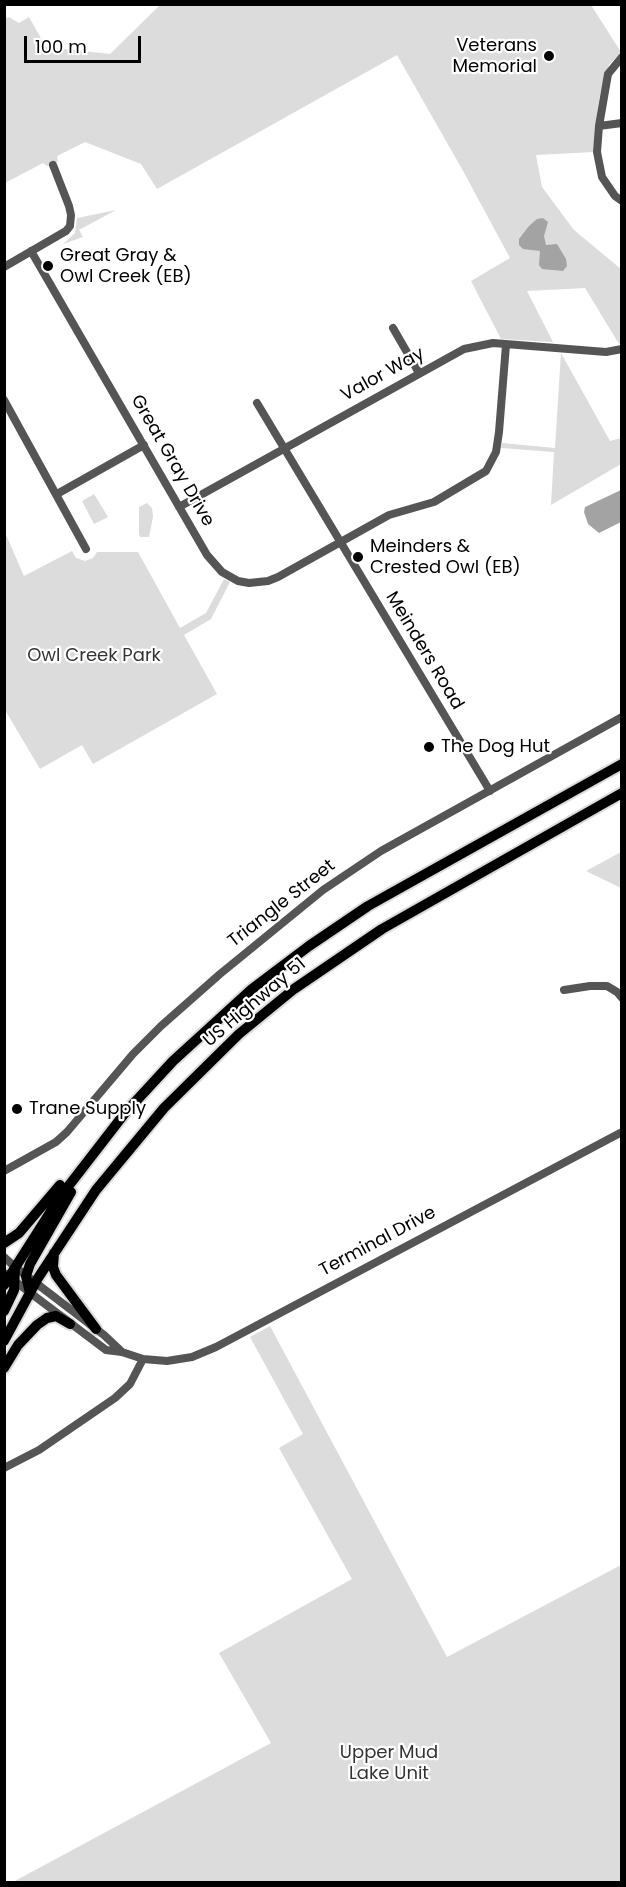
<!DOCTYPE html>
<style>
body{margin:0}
#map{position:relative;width:626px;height:1887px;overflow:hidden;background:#fff;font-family:Poppins,sans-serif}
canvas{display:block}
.frame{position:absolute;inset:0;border:6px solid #000;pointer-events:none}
.scale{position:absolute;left:24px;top:36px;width:117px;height:27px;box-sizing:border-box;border:3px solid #000;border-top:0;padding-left:8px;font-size:18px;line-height:21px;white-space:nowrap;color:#000;-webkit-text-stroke:4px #fff;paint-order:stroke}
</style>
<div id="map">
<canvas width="626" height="1887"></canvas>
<div class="frame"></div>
<div class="scale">100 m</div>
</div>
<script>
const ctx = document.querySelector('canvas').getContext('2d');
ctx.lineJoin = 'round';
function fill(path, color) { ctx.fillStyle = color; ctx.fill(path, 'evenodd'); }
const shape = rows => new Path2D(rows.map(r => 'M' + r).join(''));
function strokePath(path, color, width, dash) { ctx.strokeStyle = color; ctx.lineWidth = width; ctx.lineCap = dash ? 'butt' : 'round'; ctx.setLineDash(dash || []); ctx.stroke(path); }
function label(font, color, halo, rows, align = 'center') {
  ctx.font = font + ' Poppins,sans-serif'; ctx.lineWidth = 4.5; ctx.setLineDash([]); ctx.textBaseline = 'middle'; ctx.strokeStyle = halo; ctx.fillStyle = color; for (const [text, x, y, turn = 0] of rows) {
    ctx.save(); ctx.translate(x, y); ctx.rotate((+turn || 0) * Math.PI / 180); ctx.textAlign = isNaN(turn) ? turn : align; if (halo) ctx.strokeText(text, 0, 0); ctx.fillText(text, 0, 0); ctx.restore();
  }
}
const green = shape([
 [160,5,591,5,621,52,609,65,604,76,599,100,593,152,536,155,542,187,574,230,621,269,621,342,619,344,585,288,527,291,553,342,501,339,471,281,510,258,462,169,397,55,157,189,141,164,85,142,57,156,58,162,47,166,43,163,5,183,4,19,9,17,19,23,29,17,46,47,110,54],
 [116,210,79,230,83,237,63,244,75,233,77,218],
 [561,353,610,441,621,438,621,464,551,505,554,452,501,448,502,443,555,448],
 [94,494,108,517,94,524,82,501],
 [147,503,152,508,153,517,149,537,140,537,139,534,139,507],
 [4,530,24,576,72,551,76,558,85,561,93,558,97,552,138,552,180,628,206,613,224,579,230,582,211,619,184,635,217,694,93,764,82,745,40,769,5,710],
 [621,852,621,888,586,871],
 [270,1326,447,1657,621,1565,621,1882,13,1882,271,1743,219,1653,352,1579,279,1448,303,1434,250,1337]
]);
const water = shape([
 [543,218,548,222,544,236,546,245,557,244,566,259,567,266,563,271,542,269,539,265,540,251,523,249,519,245,519,239,529,226,537,219],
 [621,490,621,522,599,533,588,524,584,512,585,507]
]);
const minor = shape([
 [622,57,608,74,599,126,597,152,602,177,615,196,622,201],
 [599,126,622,123],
 [31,251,207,555,222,572,238,581,249,583,268,581,278,577,389,515,434,502,486,471,496,452,499,432,506,345],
 [4,267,66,231,70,226,71,215,69,206,53,165],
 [393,328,419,373],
 [4,400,86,549],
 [257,403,490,791],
 [57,494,144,445],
 [179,507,464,349,493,343,606,352,622,349],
 [564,990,590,986,607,986,617,992,622,998],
 [4,1171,56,1142,67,1132,133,1054,161,1026,220,974,323,890,381,851,622,717],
 [4,1257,15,1267,104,1335,122,1352],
 [4,1273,106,1350,122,1352,143,1359,167,1361,192,1357,216,1347,622,1132],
 [4,1468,39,1450,115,1398,130,1384,143,1359]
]);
const major = shape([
 [4,1243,19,1233,60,1185],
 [54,1253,53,1267,56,1275,96,1329],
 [4,1285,60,1197,125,1113,173,1061,252,989,309,946,368,906,622,764],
 [30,1293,26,1276,30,1264,71,1192],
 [4,1311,14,1290,15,1268],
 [4,1341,38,1278,96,1190,164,1108,239,1034,294,989,382,929,622,793],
 [4,1368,18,1345,37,1325,47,1318,56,1316,70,1324]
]);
const markers = [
 [549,56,6,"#000"],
 [48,266,6,"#000"],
 [358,557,6,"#000"],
 [429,747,6,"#000"],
 [17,1109,6,"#000"]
];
const poiNames = [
 ["Veterans",537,46,"right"],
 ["Memorial",537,67,"right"],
 ["Great Gray &",60,256],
 ["Owl Creek (EB)",60,277],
 ["Meinders &",370,547],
 ["Crested Owl (EB)",370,568],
 ["The Dog Hut",441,747],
 ["Trane Supply",29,1109]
];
const streetNames = [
 ["Valor Way",383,375,-29],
 ["Great Gray Drive",172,461,60],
 ["Meinders Road",424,651,59],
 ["Triangle Street",282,904,-38],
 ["US Highway 51",255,1003,-40],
 ["Terminal Drive",378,1242,-28]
];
const parkNames = [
 ["Owl Creek Park",94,656],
 ["Upper Mud",389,1753],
 ["Lake Unit",389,1774]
];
fill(green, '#dcdcdc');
fill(water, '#a3a3a3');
strokePath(major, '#dbdbdb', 14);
strokePath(minor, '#555', 8);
strokePath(major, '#000', 10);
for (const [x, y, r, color] of markers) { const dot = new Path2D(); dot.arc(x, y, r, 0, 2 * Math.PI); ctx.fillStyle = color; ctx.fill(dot); strokePath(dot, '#fff', 2); }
label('18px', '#000', '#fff', poiNames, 'left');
label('18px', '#000', '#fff', streetNames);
label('18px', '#333', '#fff', parkNames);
</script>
